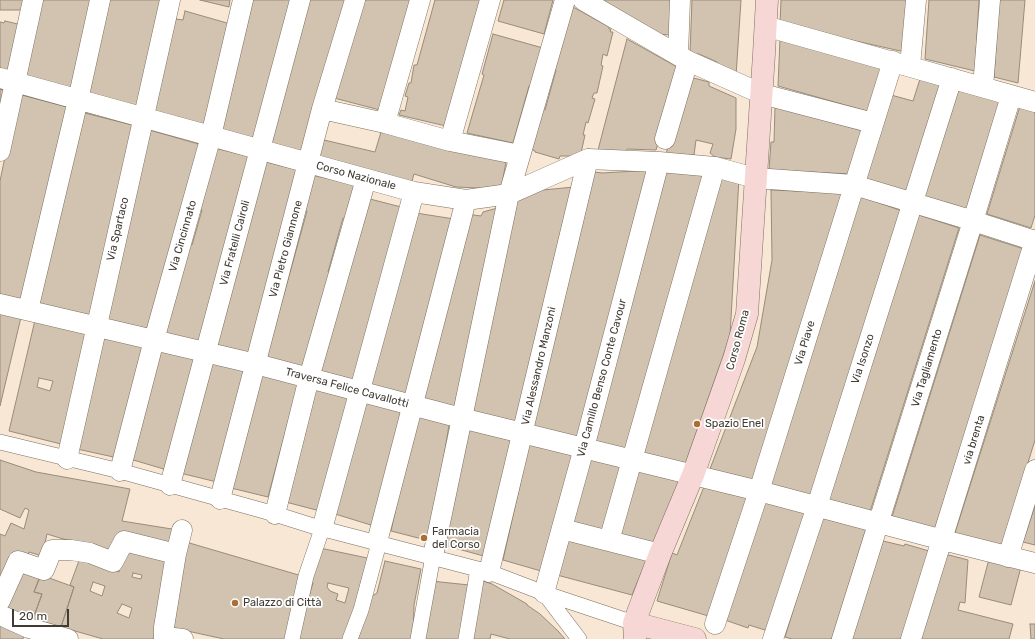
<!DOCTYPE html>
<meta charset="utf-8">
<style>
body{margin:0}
#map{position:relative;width:1035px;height:639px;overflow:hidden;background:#f7e7d4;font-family:Rubik,sans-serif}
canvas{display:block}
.scale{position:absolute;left:12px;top:609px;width:57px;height:18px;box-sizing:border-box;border:2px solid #413b33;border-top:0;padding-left:5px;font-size:12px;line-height:14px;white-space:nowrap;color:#413b33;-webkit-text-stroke:3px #fff;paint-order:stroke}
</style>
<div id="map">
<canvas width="1035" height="639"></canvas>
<div class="scale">20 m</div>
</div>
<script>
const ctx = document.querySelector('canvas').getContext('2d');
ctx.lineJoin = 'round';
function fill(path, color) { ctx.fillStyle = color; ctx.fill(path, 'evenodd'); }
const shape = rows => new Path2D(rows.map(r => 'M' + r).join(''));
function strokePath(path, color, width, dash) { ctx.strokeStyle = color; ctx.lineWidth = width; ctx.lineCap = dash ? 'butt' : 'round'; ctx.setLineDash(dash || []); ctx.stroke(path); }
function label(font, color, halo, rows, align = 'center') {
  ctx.font = font + ' Rubik,sans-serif'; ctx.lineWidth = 3.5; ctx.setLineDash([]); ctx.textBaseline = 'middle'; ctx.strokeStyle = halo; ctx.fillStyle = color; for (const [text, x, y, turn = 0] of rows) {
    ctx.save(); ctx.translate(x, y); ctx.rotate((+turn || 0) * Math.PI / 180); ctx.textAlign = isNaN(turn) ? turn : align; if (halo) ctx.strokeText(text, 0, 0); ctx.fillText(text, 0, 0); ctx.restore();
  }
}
const building = shape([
 [0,0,25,0,23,10,0,10,0,0],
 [39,0,95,0,75,90,22,76,39,0],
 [107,0,163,0,138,107,86,94,107,0],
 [200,0,230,0,229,7,200,0],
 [252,0,295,0,257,141,219,131,252,0],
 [307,0,349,0,306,153,268,144,307,0],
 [362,0,411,0,380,110,334,98,362,0],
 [435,0,485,0,446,126,399,115,401,110,405,111,408,97,405,96,409,83,411,83,414,65,417,65,435,0],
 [504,0,553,0,544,34,498,21,504,0],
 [596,0,672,0,670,35,656,34,596,0],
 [692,0,741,0,736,76,716,68,717,62,699,54,690,54,692,0],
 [781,0,909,0,905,52,780,24,781,0],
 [929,0,979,0,975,71,925,59,929,0],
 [999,0,1025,0,1018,83,994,77,999,0],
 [570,7,575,8,609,27,609,29,611,29,610,32,613,32,607,56,603,54,601,65,603,66,597,93,594,93,592,98,595,99,588,123,586,122,583,135,585,135,581,153,575,156,560,156,559,159,535,152,535,151,533,150,531,147,541,109,545,110,556,70,552,70,570,7],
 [185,11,234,25,206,126,150,110,176,19,183,20,185,11],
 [5,21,22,25,10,73,0,70,0,22,4,23,5,21],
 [493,34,543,48,532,86,529,86,513,143,467,133,484,75,482,74,493,34],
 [627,39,679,68,656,150,627,149,626,152,598,150,627,39],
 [780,39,882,68,870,112,778,86,780,39],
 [686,76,709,82,709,86,736,98,736,129,731,159,715,157,710,153,713,144,696,140,694,155,666,154,686,76],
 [920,79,942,86,910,193,865,179,891,95,913,101,920,79],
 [957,88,1000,102,967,209,946,202,945,205,923,198,957,88],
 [0,89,6,91,0,120,0,89],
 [18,94,71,108,25,304,0,299,0,181,18,94],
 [775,106,863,131,851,174,769,170,771,142,774,142,775,106],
 [1020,106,1035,111,1035,215,1031,228,987,214,1020,106],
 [81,112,136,126,92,320,37,308,81,112],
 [146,129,202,145,149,334,102,324,146,129],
 [381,132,506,162,501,189,456,187,414,174,411,185,317,159,324,140,375,152,381,132],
 [214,148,253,157,200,347,163,337,189,245,192,245,202,210,199,209,214,148],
 [262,161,302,171,249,359,213,350,262,161],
 [651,170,579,441,532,430,593,172,603,173,651,170],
 [666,171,706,176,630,455,591,445,666,171],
 [719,174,739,178,730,336,683,470,640,460,719,174],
 [311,175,357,185,348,219,343,218,328,272,332,274,304,373,265,363,307,211,302,209,311,175],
 [574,187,518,425,472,417,514,203,543,190,574,187],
 [771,190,844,193,754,486,708,474,757,347,772,260,771,190],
 [860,196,902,211,813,500,769,489,860,196],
 [366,198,405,208,357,386,318,376,366,198],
 [501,207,453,412,421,403,467,214,481,216,483,212,501,207],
 [416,213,454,219,408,401,368,390,416,213],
 [916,214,959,228,869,515,825,504,916,214],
 [980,235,1024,249,934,531,891,520,980,235],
 [1035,281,1035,440,1001,549,954,536,1035,281],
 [0,308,22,313,0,406,0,308],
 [36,316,89,329,65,445,9,431,36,316],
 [39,378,53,381,50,391,37,387,39,378],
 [102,333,146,341,118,458,77,449,102,333],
 [160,346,197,354,167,470,130,459,160,346],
 [210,357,246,367,217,482,180,473,210,357],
 [261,370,299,380,268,497,231,488,261,370],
 [315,384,352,395,320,511,282,501,315,384],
 [365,396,405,408,374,526,332,513,365,396],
 [417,411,450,419,430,541,391,531,417,411],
 [468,424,516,436,487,557,444,545,468,424],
 [530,440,574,450,541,571,503,560,530,440],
 [590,455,628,464,606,535,569,526,590,455],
 [0,460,36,472,130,489,122,521,178,530,174,548,112,554,47,534,42,556,29,552,26,560,0,586,0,534,5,536,11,523,24,529,29,510,25,508,20,518,0,509,0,460],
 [637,468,681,478,652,547,616,539,637,468],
 [705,484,750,496,712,617,657,601,672,553,677,555,705,484],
 [765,497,808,511,768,631,749,625,748,628,725,620,765,497],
 [1035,506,1035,545,1023,542,1035,506],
 [823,513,867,526,832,639,792,639,785,637,823,513],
 [568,535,648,556,632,595,557,575,568,535],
 [883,541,904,546,905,544,929,551,901,639,850,639,883,541],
 [186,542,302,576,288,639,224,639,169,627,186,542],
 [124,546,171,554,156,639,103,639,61,627,74,587,70,585,80,558,119,572,124,546],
 [133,573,142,575,141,579,132,577,133,573],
 [93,582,105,586,102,596,90,591,93,582],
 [122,604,132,608,129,618,117,613,122,604],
 [320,548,372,559,347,639,299,639,305,610,313,583,310,579,320,548],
 [328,583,349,588,345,603,336,600,338,594,330,591,327,587,328,583],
 [945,554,968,560,965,603,960,602,958,610,1013,624,1009,639,920,639,945,554],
 [989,559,1021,567,1011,605,979,597,989,559],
 [385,561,421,569,414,605,413,639,352,639,369,598,377,593,385,561],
 [19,567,41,573,34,592,42,594,33,619,5,606,19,567],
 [41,575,74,587,61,627,33,619,42,594,34,592,41,575],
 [480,580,492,584,527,604,527,605,540,614,558,631,565,639,510,639,491,634,490,639,470,639,480,580],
 [431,581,469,585,464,639,420,639,431,581],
 [0,624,24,633,23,639,0,639,0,624],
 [1030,624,1035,624,1035,639,1031,639,1030,624]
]);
const pedestrian = shape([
 [0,442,120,471,275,514,316,527,489,572,544,593,634,623],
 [544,593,579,639],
 [292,639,306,576,322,529],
 [350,639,361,610,379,543],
 [418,639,433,556],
 [466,639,478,569]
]);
const minor = shape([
 [583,0,688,61,762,94,873,123],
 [765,26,1035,102],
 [678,55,680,0],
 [910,66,916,0],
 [0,78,414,192,466,200,509,194,588,159,659,162,715,167,755,178,854,185,964,218,1035,241],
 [983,87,990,0],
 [322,109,385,123,450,141,520,155],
 [385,123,420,0],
 [665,139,688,61],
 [450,141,490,0],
 [0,151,33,0],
 [0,304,256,364,461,418,759,491,943,540,1035,563],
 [28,310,78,100,100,0],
 [67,459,170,0],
 [120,471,154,340,211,136,243,0],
 [170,485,300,0],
 [220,499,322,109,355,0],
 [275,514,309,378,366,179],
 [322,529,414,192],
 [562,529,660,554],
 [609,541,715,167],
 [377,542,466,200],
 [433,556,509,194,565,0],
 [1008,557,1035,470],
 [489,572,588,159],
 [544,593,584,448,659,162],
 [0,601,18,561,44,570,52,550,71,550,90,553,113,562,124,541,176,554],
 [0,615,29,628,68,639],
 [715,624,759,491,893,61],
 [164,639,164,627,176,554,182,530],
 [168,639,174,638,183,639],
 [773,639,817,506,952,78],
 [842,639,973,221,1011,96],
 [911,639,1035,240]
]);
const secondary = shape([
 [634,623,695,639],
 [635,639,634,623,660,554,693,475,734,359,747,314,764,54,767,0]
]);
const markers = [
 [697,424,4,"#ac6e33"],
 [424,538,4,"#ac6e33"],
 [235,603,4,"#ac6e33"]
];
const streetNames = [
 ["Corso Nazionale",356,176,15],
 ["Via Spartaco",118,229,-77],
 ["Via Cincinnato",183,236,-74],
 ["Via Fratelli Cairoli",235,243,-75],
 ["Via Pietro Giannone",286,249,-75],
 ["Corso Roma",738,340,-75],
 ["Via Piave",805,343,-73],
 ["Via Isonzo",863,359,-72],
 ["Via Alessandro Manzoni",539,366,-77],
 ["Via Tagliamento",927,368,-73],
 ["Via Camillo Benso Conte Cavour",602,378,-75],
 ["Traversa Felice Cavallotti",347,388,15],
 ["via brenta",974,440,-73]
];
const poiNames = [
 ["Spazio Enel",705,424],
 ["Farmacia",432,532],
 ["del Corso",432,545],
 ["Palazzo di Città",243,603]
];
fill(building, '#d2c3b1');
strokePath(building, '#998b79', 1);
strokePath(pedestrian, '#7d705f', 16);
strokePath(minor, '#7d705f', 21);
strokePath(secondary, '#7d705f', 23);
strokePath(pedestrian, '#fff', 15);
strokePath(minor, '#fff', 20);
strokePath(secondary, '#f7d6d6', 22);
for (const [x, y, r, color] of markers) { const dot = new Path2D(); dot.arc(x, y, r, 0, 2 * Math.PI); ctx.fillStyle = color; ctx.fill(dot); strokePath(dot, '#fff', 1.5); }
label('11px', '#413b33', '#fff', streetNames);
label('11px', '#413b33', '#fff', poiNames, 'left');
</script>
